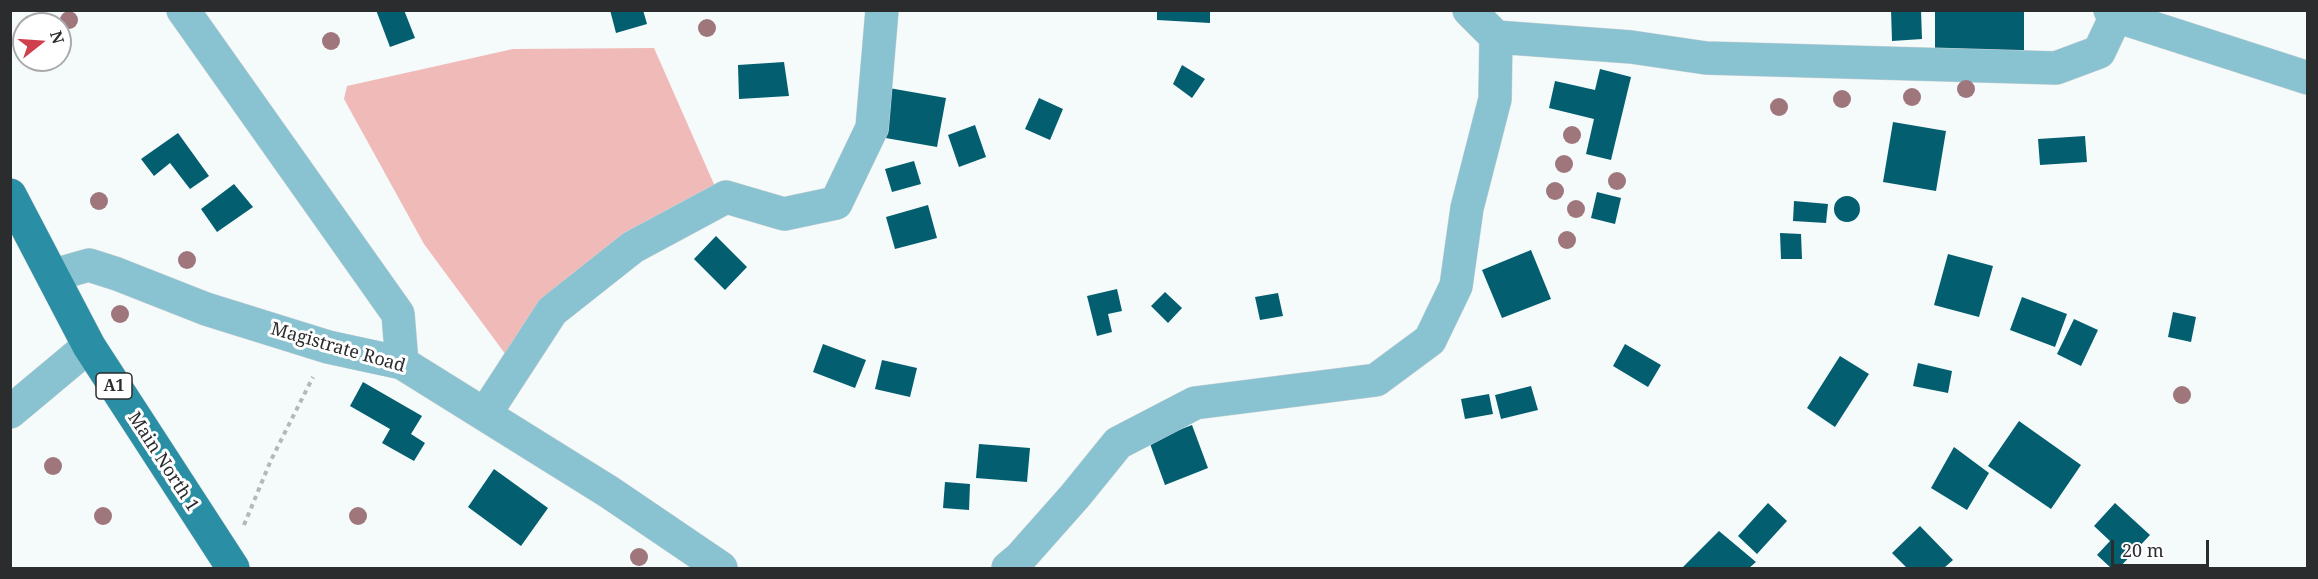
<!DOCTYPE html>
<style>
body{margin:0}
#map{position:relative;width:2318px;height:579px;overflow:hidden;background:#f5fafb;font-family:"Noto Serif",serif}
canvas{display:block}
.frame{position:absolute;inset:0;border:12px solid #2a2c2d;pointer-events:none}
.north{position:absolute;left:12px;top:12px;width:60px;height:60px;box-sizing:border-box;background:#fff;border:2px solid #aaabab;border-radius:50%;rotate:73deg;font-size:16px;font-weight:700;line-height:24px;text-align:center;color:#2a2c2d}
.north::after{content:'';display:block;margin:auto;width:21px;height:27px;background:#d0404c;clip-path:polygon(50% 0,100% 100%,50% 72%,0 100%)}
.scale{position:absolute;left:2111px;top:540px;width:98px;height:27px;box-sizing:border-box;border:3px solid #2a2c2d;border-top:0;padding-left:8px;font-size:18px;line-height:21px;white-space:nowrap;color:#2a2c2d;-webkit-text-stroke:4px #fff;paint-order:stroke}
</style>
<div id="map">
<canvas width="2318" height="579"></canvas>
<div class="frame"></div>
<div class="north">N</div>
<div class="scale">20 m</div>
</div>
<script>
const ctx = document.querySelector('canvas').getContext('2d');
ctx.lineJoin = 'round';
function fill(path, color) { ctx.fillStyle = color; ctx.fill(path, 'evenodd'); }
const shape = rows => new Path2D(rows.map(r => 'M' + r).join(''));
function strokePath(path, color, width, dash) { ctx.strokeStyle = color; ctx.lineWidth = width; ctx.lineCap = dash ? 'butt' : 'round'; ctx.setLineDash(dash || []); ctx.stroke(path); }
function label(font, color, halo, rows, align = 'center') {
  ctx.font = font + ' "Noto Serif",serif'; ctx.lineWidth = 6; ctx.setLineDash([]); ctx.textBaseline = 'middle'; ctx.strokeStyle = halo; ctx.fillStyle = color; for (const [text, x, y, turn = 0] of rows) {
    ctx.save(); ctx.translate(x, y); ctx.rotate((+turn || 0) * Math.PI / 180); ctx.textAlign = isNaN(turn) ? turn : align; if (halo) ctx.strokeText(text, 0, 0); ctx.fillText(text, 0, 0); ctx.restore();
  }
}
const green = shape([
 [654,48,717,191,506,355,424,244,344,99,347,86,513,49]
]);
const building = shape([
 [376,10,404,10,415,38,390,47],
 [610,10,643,10,647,24,616,33],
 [1157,10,1210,10,1210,23,1157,20],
 [1891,10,1921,10,1922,39,1892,41],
 [1935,10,2024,10,2024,54,1935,54],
 [784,62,789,96,739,99,738,65],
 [1182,65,1205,79,1192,98,1173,84],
 [1600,69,1631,77,1611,160,1586,154,1594,119,1549,108,1555,81,1595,90],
 [889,88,946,98,937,147,880,137],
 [1039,98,1063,109,1050,140,1025,129],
 [1893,122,1946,131,1936,191,1883,182],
 [975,125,986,157,959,167,948,135],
 [178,133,209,176,190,189,170,163,154,176,141,159],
 [2085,136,2087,162,2040,165,2038,139],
 [914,161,921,184,892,192,885,169],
 [234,184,253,207,217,232,201,209],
 [1597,192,1621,198,1615,224,1591,218],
 '1834 209a13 13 0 1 1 26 0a13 13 0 1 1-26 0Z',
 [1794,201,1828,204,1826,223,1793,221],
 [928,205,937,238,895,249,886,217],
 [1780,233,1801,234,1802,259,1781,259],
 [716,236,747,267,725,290,694,259],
 [1531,250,1551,299,1502,318,1482,270],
 [1948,254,1993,266,1979,317,1934,305],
 [1117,289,1122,311,1108,314,1112,332,1097,336,1087,296],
 [1165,292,1182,308,1168,323,1151,306],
 [1278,293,1283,316,1260,320,1255,297],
 [2022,297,2067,314,2055,347,2010,330],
 [2173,312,2196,317,2191,342,2168,337],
 [2074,319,2098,330,2081,366,2057,354],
 [823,344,866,360,855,388,813,372],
 [1625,344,1661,365,1648,387,1613,366],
 [1840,356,1869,374,1835,427,1807,408],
 [882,360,917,368,910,397,875,389],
 [1918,363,1952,371,1948,393,1913,386],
 [363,382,422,416,411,434,425,443,414,461,382,443,390,429,350,406],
 [1531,386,1538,410,1501,419,1495,395],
 [1489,394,1493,414,1465,419,1461,399],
 [2019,421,2081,465,2051,509,1988,466],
 [1192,425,1208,468,1165,485,1149,441],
 [979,444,1030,448,1027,482,976,478],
 [1954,447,1989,473,1967,510,1931,488],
 [494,469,548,508,521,546,468,507],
 [945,482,970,484,969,510,943,508],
 [1768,503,1787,521,1757,554,1738,536],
 [2115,503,2150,535,2119,568,2111,568,2097,555,2110,541,2094,526],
 [1920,526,1953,560,1944,568,1907,568,1892,553],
 [1719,531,1756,562,1749,568,1682,568]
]);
const path = shape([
 [244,525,271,460,313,377]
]);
const minor = shape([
 [183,10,398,314,402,363],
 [1469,10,1496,37,1631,47,1706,58,2056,68,2099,52,2116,16],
 [2110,10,2116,16,2308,78],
 [54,275,89,265,117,274,206,309,328,347,402,363,609,492,721,568],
 [10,412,89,346],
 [485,414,552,311,633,247,726,197,784,214,836,203,872,128,882,10],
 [1008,568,1020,558,1075,496,1118,443,1195,403,1376,380,1430,340,1456,286,1467,208,1495,99,1496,37]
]);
const primary = shape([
 [10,195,89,346,233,568]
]);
const trees = [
 [69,20],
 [707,28],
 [331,41],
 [1966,89],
 [1912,97],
 [1842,99],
 [1779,107],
 [1572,135],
 [1564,164],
 [1617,181],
 [1555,191],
 [99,201],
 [1576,209],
 [1567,240],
 [187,260],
 [120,314],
 [2182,395],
 [53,466],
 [103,516],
 [358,516],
 [639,557]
];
const shields = [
 [114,386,36]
];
const shieldNames = [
 ["A1",114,386]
];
const streetNames = [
 ["Magistrate Road",338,348,16],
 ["Main North 1",163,462,57]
];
fill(green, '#f0bab8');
fill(building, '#035f70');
strokePath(minor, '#d0d5d6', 34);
strokePath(primary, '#d0d5d6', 34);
strokePath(path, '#b4b8b9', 4, [4.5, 4.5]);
strokePath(minor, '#89c2d1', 33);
strokePath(primary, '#2a8ea4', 33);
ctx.fillStyle = '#9e767c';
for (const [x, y] of trees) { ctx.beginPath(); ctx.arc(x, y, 9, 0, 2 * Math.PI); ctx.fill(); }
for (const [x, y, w] of shields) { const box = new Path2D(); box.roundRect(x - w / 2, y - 13, w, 26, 4.5); ctx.fillStyle = '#fff'; ctx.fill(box); strokePath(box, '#2a2c2d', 1.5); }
label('bold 16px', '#2a2c2d', null, shieldNames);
label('18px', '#2a2c2d', '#fff', streetNames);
</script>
